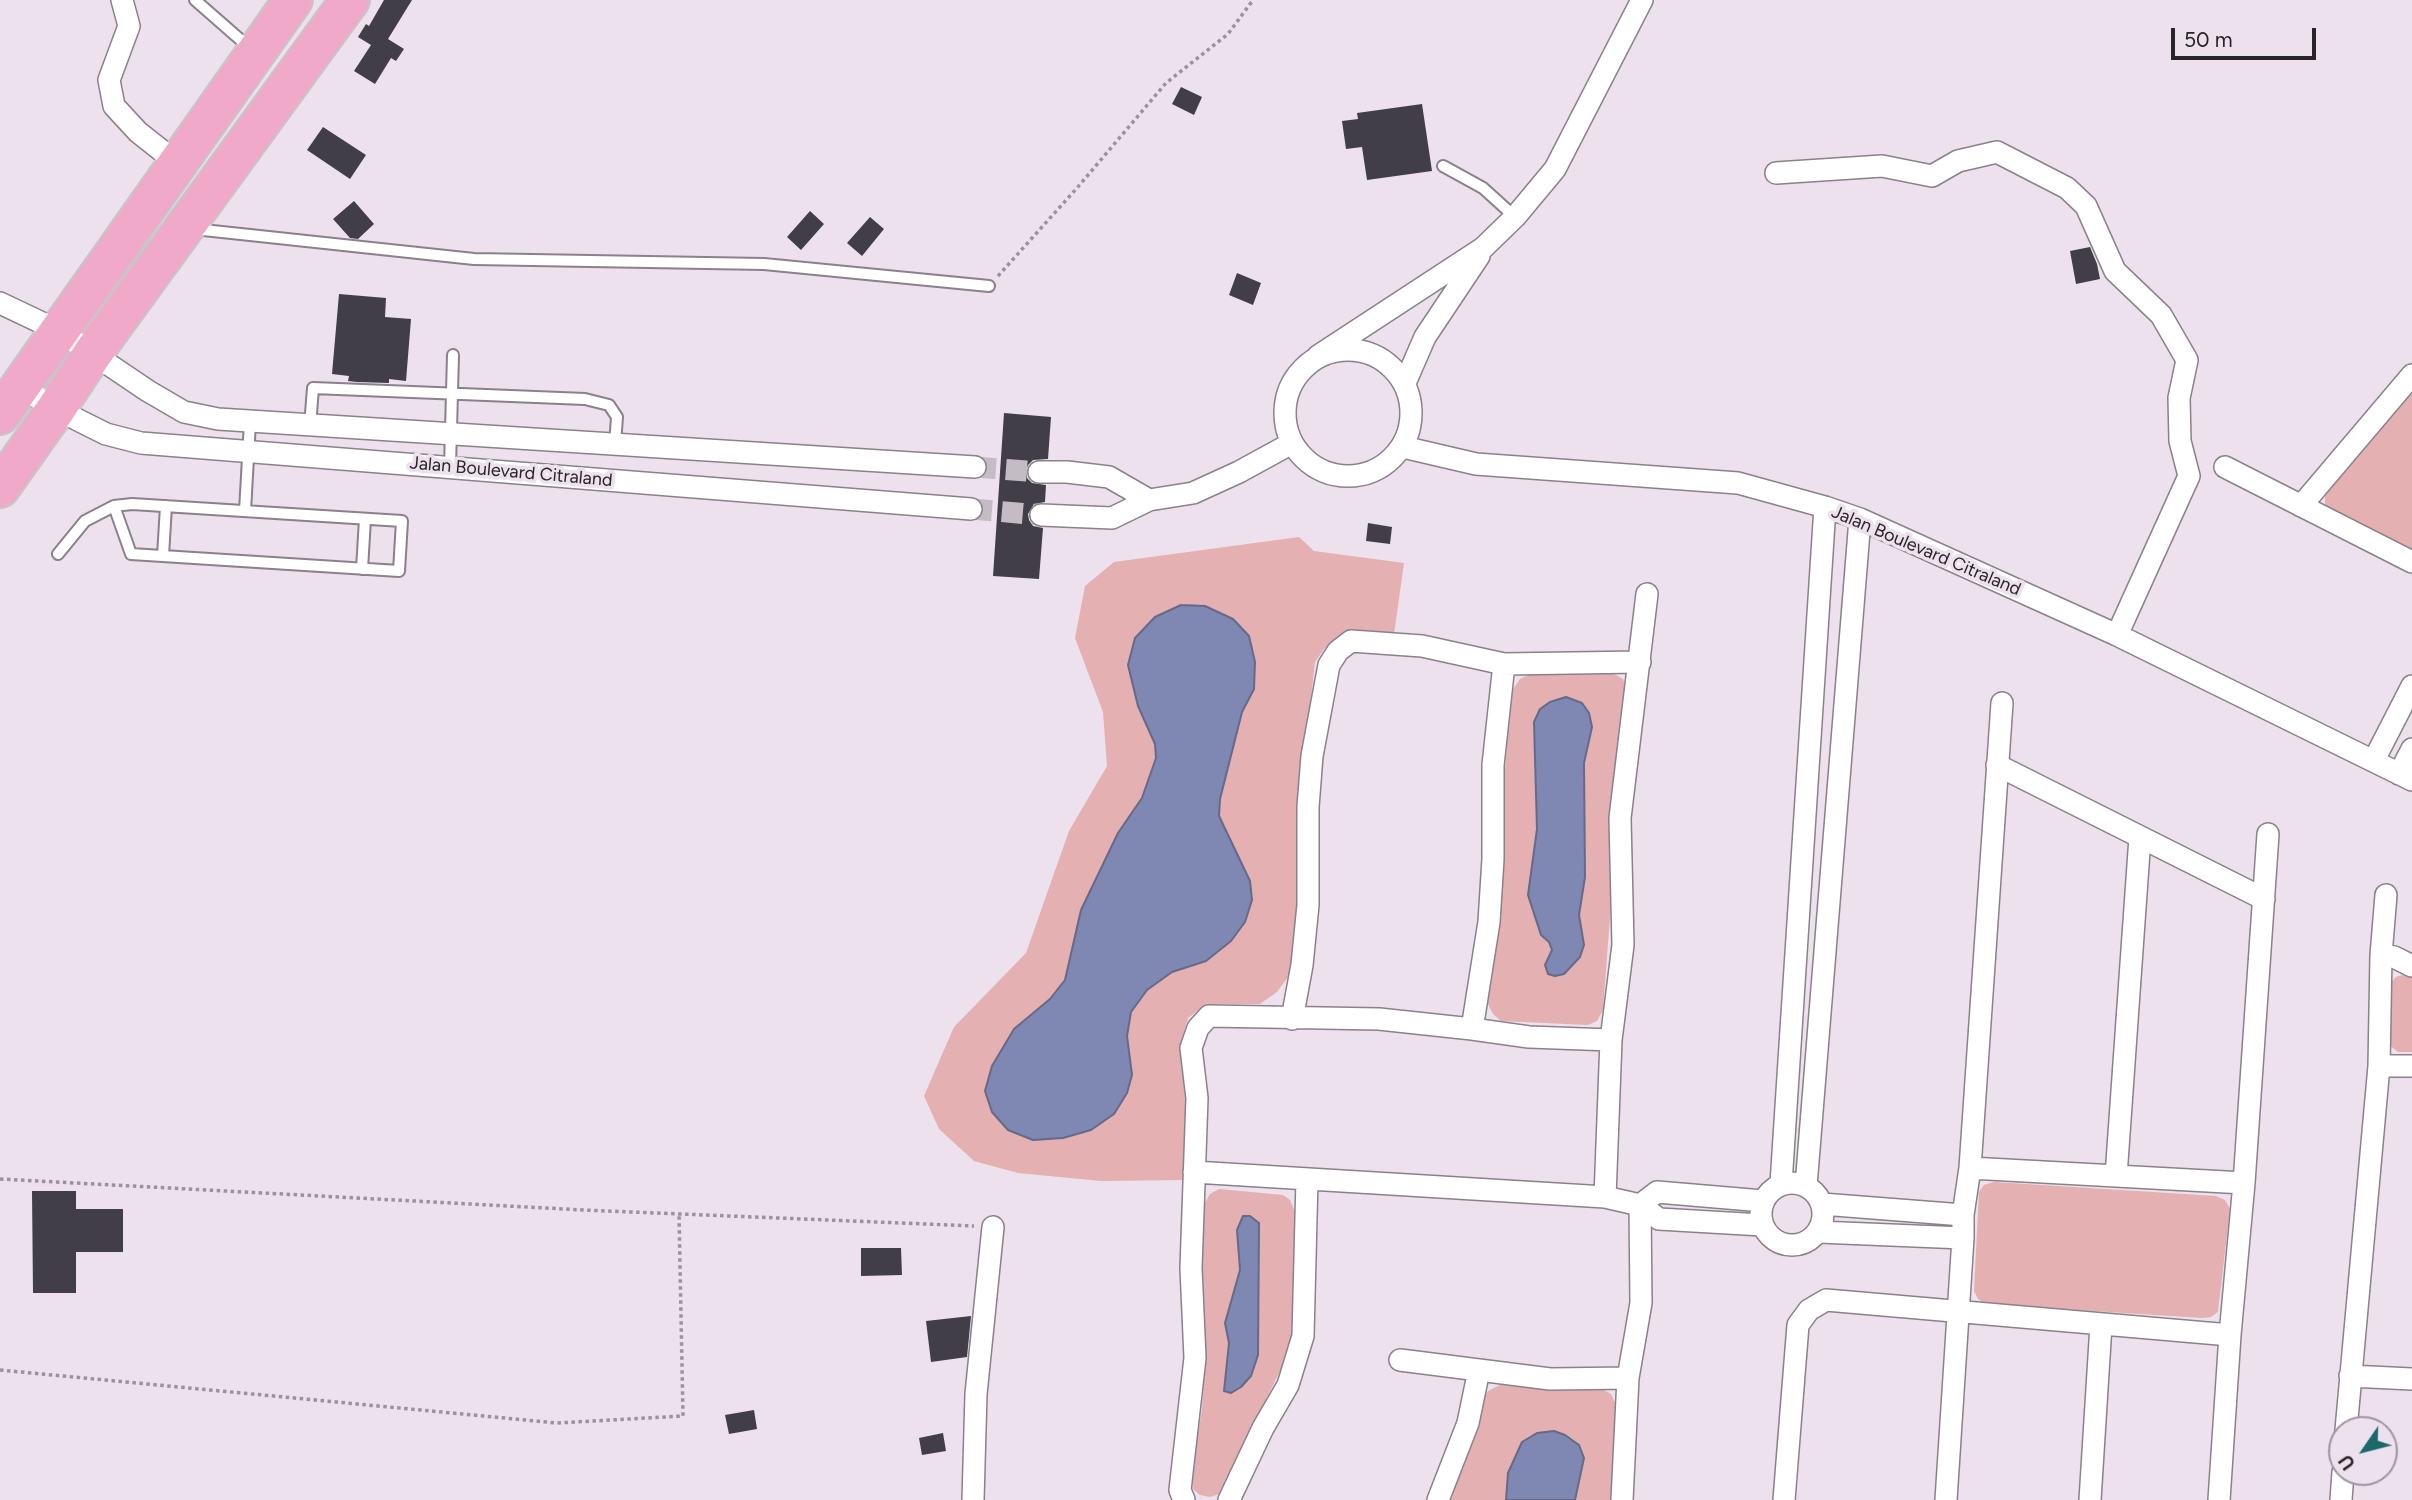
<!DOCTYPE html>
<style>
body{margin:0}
#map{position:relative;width:2412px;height:1500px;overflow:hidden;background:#ece1ec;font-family:Figtree,sans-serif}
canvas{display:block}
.north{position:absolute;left:2328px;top:1416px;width:70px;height:70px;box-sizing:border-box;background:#ece1ec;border:2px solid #9e969e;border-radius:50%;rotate:235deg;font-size:19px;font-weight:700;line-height:28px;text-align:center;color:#282528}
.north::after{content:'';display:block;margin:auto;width:24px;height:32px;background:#1a686c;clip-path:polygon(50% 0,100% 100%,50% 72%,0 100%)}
.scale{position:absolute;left:2171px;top:28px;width:145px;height:32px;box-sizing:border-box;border:4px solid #282528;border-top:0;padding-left:9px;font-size:21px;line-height:24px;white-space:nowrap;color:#282528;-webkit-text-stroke:5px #ece1ec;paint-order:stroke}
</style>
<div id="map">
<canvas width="2412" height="1500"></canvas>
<div class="north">U</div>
<div class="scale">50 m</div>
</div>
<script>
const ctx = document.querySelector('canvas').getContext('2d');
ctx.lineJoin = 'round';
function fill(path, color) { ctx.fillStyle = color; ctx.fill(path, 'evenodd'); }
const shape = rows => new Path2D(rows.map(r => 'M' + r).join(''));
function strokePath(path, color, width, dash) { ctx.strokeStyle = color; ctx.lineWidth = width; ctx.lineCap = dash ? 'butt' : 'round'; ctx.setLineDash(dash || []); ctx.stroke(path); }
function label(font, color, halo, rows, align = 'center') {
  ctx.font = font + ' Figtree,sans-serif'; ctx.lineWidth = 7; ctx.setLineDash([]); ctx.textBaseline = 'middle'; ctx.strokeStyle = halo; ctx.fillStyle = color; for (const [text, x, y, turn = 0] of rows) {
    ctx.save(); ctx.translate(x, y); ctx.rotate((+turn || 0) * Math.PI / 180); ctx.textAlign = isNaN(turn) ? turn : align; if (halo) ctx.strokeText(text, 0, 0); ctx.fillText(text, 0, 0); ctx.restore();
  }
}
const green = shape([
 [2412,388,2412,551,2329,510,2325,504,2325,494],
 [1299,537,1314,551,1404,563,1394,634,1367,631,1344,636,1324,649,1315,662,1310,707,1299,768,1295,959,1291,973,1277,992,1260,1004,1207,1004,1188,1018,1184,1032,1186,1180,1101,1181,1018,1173,974,1161,939,1129,924,1096,954,1027,1026,953,1069,831,1107,766,1103,712,1075,638,1085,586,1114,562],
 [1530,674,1614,674,1623,679,1627,691,1603,1010,1597,1021,1588,1025,1501,1021,1493,1014,1487,1002,1511,692,1520,679],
 [2406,974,2412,976,2412,1052,2398,1052,2388,1044,2389,985,2396,977],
 [1994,1182,2216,1196,2225,1200,2230,1209,2218,1312,2211,1317,2202,1318,1985,1304,1978,1299,1974,1291,1979,1192,1984,1185],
 [1219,1189,1283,1195,1290,1200,1295,1212,1292,1347,1219,1494,1210,1497,1200,1495,1193,1489,1191,1479,1202,1409,1206,1346,1201,1231,1203,1206,1210,1194],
 [1500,1385,1599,1387,1611,1394,1616,1405,1612,1500,1448,1500,1478,1425,1482,1401,1488,1391]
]);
const water = shape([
 [1181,605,1205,606,1233,619,1249,636,1255,662,1254,689,1242,712,1220,799,1219,816,1250,881,1252,900,1245,922,1231,941,1206,961,1172,972,1147,990,1131,1012,1127,1036,1132,1075,1127,1093,1114,1114,1091,1130,1063,1138,1033,1140,1008,1130,992,1112,985,1091,992,1066,1014,1029,1050,999,1065,980,1081,910,1118,833,1142,798,1156,758,1155,744,1138,706,1128,665,1135,638,1155,617,1181,605],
 [1566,697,1582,703,1589,713,1592,727,1584,763,1585,877,1579,915,1584,945,1580,957,1564,974,1555,976,1548,974,1545,965,1552,950,1549,942,1541,935,1528,895,1537,829,1534,722,1540,709,1550,702,1566,697],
 [1243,1216,1250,1216,1259,1223,1258,1355,1251,1376,1241,1387,1231,1393,1224,1391,1229,1343,1225,1323,1240,1270,1237,1230,1243,1216],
 [1554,1431,1565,1435,1579,1445,1584,1458,1575,1500,1506,1500,1508,1473,1522,1442,1537,1433,1554,1431]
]);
const building = shape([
 [384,0,412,0,388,39,404,49,396,61,391,58,375,84,354,71,371,45,358,37,366,24,369,26],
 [1181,87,1202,97,1194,115,1172,104],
 [1422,104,1432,171,1367,180,1362,147,1346,149,1342,121,1358,119,1357,113],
 [323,127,366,155,350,179,307,150],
 [354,201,374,224,358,239,350,238,333,219],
 [810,211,824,224,801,250,787,237],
 [870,217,884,229,862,256,847,243],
 [2090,247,2097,264,2100,279,2076,284,2070,251],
 [1237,273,1261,283,1253,305,1229,295],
 [339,294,386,298,385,317,411,319,406,381,389,379,389,383,357,382,348,381,349,376,332,374],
 [1004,413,1051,417,1048,459,1033,460,1028,465,1026,471,1027,478,1032,483,1046,485,1045,502,1034,504,1028,514,1029,520,1033,526,1043,528,1039,579,993,576],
 [1368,523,1392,527,1390,544,1366,541],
 [32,1191,76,1191,76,1209,123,1209,123,1252,76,1252,76,1293,33,1293],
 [861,1248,901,1248,902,1275,861,1276],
 [971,1316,967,1357,931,1362,926,1321],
 [754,1410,757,1429,729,1434,725,1415],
 [943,1433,946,1451,922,1455,919,1438]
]);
const streetTunnel = shape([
 [975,467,1039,472],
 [971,509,1041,515]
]);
const path = shape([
 [998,276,1077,188,1166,83,1228,34,1253,0],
 [0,1179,583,1210,974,1226],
 [0,1370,557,1423,683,1416,679,1214]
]);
const lane = shape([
 [195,0,251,49],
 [1443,166,1483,188,1515,217],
 [194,229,474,259,764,264,989,286],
 [310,426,313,388,585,399,609,405,617,417,615,444],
 [450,467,453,355],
 [132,504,402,521,399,571,131,554,114,506,132,504],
 [245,511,250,422],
 [58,554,85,521,114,506],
 [163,556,166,506],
 [362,569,365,519]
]);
const street = shape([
 [122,0,129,26,109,80,114,106,138,132,176,162],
 [1776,173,1882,166,1932,176,1958,161,1997,152,2067,188,2086,206,2115,271,2161,315,2187,360,2179,398,2180,441,2189,476,2117,635],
 [0,303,59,331,148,391,184,412,218,419,975,467],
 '1285 413a63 63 0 1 1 126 0a63 63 0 1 1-126 0Z',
 [1318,356,1483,248,1515,217,1555,169,1642,0],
 [1405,383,1425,337,1479,256],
 [21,387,56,409,106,434,141,443,971,509],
 [1403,447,1476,464,1738,483,1825,507,1860,519,2117,635,2412,780],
 [2225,467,2412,562],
 [1039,472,1067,472,1109,477,1149,500],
 [2301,506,2412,375],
 [1041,515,1112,518,1149,500,1193,493,1239,472,1292,443],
 [2374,760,2412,686],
 [1997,765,2264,899],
 [2399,774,2412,749],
 [2381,955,2394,957,2412,966],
 [1292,1019,1302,965,1308,905,1308,807,1312,756,1329,665,1338,651,1351,641,1422,646,1504,664,1640,662],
 [1472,1029,1489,922,1493,859,1493,765,1504,664],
 [2379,1066,2412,1066],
 [1970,1168,2244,1183],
 [1194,1172,1605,1197,1640,1205,1659,1219,1762,1225],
 [2116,1176,2140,837],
 '1761 1214a31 31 0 1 1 62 0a31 31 0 1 1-62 0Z',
 [1781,1184,1825,507],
 [1806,1186,1860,519],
 [1605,1197,1611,1040,1623,945,1620,818,1647,594],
 [1822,1204,1963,1215],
 [1640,1205,1657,1192,1763,1201],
 [1819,1232,1963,1238],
 [1400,1360,1550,1379,1628,1378],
 [2350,1376,2412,1379],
 [2346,1430,2379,1066,2381,955,2386,895],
 [973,1500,976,1394,993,1227],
 [1184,1500,1180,1490,1195,1358,1191,1268,1197,1098,1191,1048,1198,1028,1209,1016,1379,1019,1472,1029,1529,1037,1611,1040],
 [1229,1500,1263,1428,1288,1385,1303,1336,1307,1179],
 [1438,1500,1468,1423,1479,1370],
 [1622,1500,1628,1378,1641,1303,1640,1205],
 [1784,1500,1798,1325,1809,1310,1826,1300,2230,1335],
 [1946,1500,1963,1238,1963,1215,1970,1168,2002,703],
 [2090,1500,2101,1325],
 [2219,1500,2230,1335,2244,1183,2268,834],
 [2341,1500,2343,1472]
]);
const highway = shape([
 [0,415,293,0],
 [0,488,56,409,93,353,350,0]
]);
const streetNames = [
 ["Jalan Boulevard Citraland",511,472,5],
 ["Jalan Boulevard Citraland",1926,551,23]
];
fill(green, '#e4b0b1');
fill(water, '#7f88b2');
strokePath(water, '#656a89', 2);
fill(building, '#413e48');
strokePath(streetTunnel, '#c5bbc5', 21, [21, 10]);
strokePath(lane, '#8a818a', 14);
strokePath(street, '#8a818a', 24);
strokePath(highway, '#c7c6c7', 42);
strokePath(path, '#9a929a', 3.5, [3.5, 3.5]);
strokePath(lane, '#fff', 10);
strokePath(street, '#fff', 21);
strokePath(highway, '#f0a9c8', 38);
label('18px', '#282528', '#ece1ec', streetNames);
</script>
